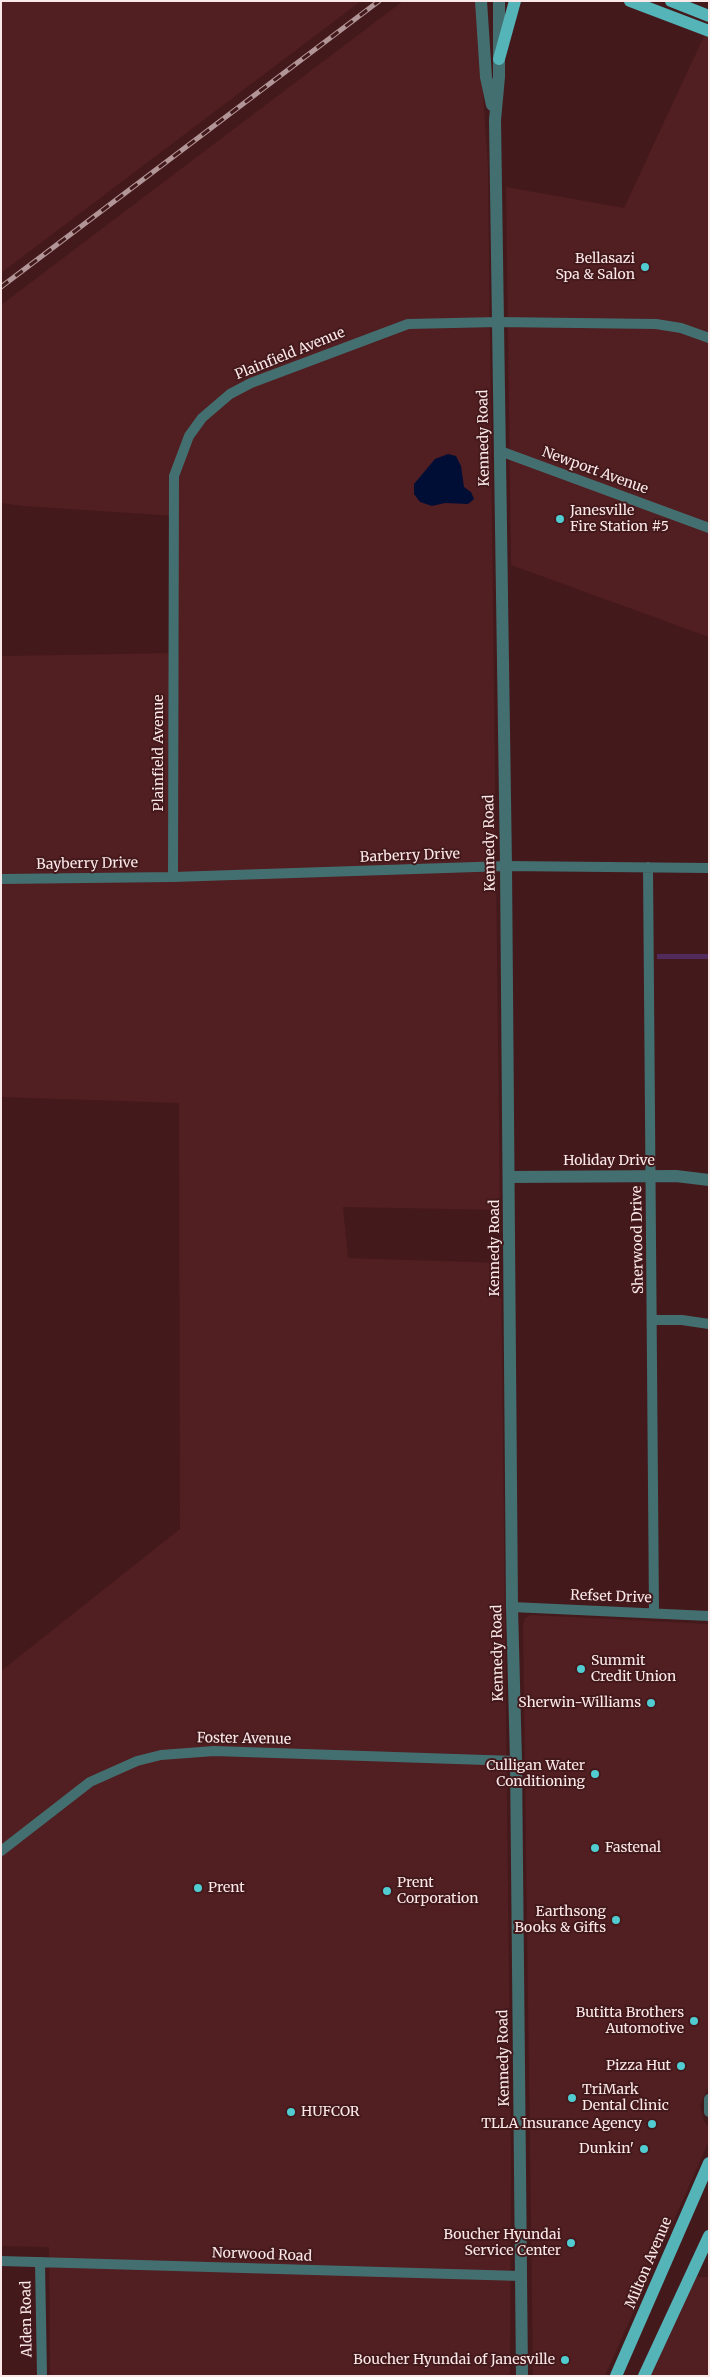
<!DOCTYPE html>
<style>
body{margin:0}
#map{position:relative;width:710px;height:2377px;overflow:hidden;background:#44191c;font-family:Merriweather,serif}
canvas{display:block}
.frame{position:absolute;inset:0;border:2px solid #fbe9e9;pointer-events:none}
</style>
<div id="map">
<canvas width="710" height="2377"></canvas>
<div class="frame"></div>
</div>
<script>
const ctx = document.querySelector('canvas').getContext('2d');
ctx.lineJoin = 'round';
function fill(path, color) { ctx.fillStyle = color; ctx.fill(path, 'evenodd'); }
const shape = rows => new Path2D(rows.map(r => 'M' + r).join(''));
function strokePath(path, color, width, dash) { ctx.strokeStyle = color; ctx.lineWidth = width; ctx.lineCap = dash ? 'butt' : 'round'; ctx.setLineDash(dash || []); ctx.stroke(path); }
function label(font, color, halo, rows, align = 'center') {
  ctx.font = font + ' Merriweather,serif'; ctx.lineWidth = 4; ctx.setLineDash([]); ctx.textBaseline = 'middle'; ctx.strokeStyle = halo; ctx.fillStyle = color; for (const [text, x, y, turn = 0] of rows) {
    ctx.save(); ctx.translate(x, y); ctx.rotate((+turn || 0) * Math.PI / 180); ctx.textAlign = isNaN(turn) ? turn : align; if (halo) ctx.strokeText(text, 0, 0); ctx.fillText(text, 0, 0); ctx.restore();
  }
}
const built = shape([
 [1,1,361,1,1,273],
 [403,1,477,1,488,167,500,1210,343,1207,348,1258,501,1263,511,2158,510,2376,50,2376,49,2247,1,2246,1,1671,180,1529,179,1103,1,1097,1,656,179,653,177,516,23,506,1,503,1,305],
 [705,34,709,35,709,637,511,565,506,187,624,208],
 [531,1615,709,1624,709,2086,700,2105,703,2119,709,2129,709,2141,605,2376,533,2376,523,1625,525,1618],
 [695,2277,709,2277,709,2376,649,2376]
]);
const green = shape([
 [657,954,709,954,709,959,657,959]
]);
const water = shape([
 [448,454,456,456,461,466,464,487,471,492,474,499,468,504,445,503,432,506,420,502,414,494,414,484,435,459]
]);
const minor = shape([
 [500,451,709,528],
 [648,867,654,1613],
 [173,877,174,476,189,436,202,418,230,394,251,383,408,324,498,322,656,324,681,328,709,338],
 [1,879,173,877,506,866,709,868],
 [652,1320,682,1320,709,1324],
 [512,1607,709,1616],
 [1,1851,90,1782,137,1761,161,1755,214,1751,516,1761],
 [709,2099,709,2112],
 [1,2261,521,2276],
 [40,2262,42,2376]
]);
const tertiary = shape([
 [481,1,486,77,492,105],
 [499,1,499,77,495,120,506,866,512,1607,516,1761,522,2376],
 [509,1177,676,1176,709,1180]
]);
const primary = shape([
 [630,1,709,31],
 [671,1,709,16],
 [499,59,515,1],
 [616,2376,709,2163],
 [644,2376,709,2236]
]);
const rail = shape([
 [1,287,379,1]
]);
const markers = [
 [645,267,5,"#51ccd1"],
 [560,519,5,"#51ccd1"],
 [581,1669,5,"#51ccd1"],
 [651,1703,5,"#51ccd1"],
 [595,1774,5,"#51ccd1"],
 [595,1848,5,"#51ccd1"],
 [198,1888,5,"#51ccd1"],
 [387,1891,5,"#51ccd1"],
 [616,1920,5,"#51ccd1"],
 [694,2021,5,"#51ccd1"],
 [681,2066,5,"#51ccd1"],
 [572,2098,5,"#51ccd1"],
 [291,2112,5,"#51ccd1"],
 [652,2124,5,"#51ccd1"],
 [644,2149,5,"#51ccd1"],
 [571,2243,5,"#51ccd1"],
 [565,2360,5,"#51ccd1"]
];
const poiNames = [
 ["Bellasazi",635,259],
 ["Spa & Salon",635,275],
 ["Janesville",570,511,"left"],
 ["Fire Station #5",570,527,"left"],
 ["Summit",591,1661,"left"],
 ["Credit Union",591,1677,"left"],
 ["Sherwin-Williams",641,1703],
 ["Culligan Water",585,1766],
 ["Conditioning",585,1782],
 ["Fastenal",605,1848,"left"],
 ["Prent",397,1883,"left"],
 ["Corporation",397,1899,"left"],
 ["Prent",208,1888,"left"],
 ["Earthsong",606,1912],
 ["Books & Gifts",606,1928],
 ["Butitta Brothers",684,2013],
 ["Automotive",684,2029],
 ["Pizza Hut",671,2066],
 ["TriMark",582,2090,"left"],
 ["Dental Clinic",582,2106,"left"],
 ["HUFCOR",301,2112,"left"],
 ["TLLA Insurance Agency",642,2124],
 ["Dunkin'",634,2149],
 ["Boucher Hyundai",561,2235],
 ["Service Center",561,2251],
 ["Boucher Hyundai of Janesville",555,2360]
];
const streetNames = [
 ["Plainfield Avenue",290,354,-22],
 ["Kennedy Road",484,438,-91],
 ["Newport Avenue",595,471,20],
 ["Plainfield Avenue",159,753,-90],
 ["Kennedy Road",490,843,-91],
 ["Barberry Drive",410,856,-2],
 ["Bayberry Drive",87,864,-1],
 ["Holiday Drive",609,1161],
 ["Sherwood Drive",638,1240,-91],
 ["Kennedy Road",495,1248,-90],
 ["Refset Drive",611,1597,2],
 ["Kennedy Road",498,1653,-91],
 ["Foster Avenue",244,1739,1],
 ["Kennedy Road",504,2058,-91],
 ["Norwood Road",262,2255,2],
 ["Milton Avenue",649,2263,-67],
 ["Alden Road",27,2319,-91]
];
fill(built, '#511e21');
fill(green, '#522b5d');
fill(water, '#000e36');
strokePath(minor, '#446f70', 10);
strokePath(tertiary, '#446f70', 12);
strokePath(primary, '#54b4b8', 12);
strokePath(rail, '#b29697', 5);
strokePath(rail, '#44191c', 3, [9]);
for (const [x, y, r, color] of markers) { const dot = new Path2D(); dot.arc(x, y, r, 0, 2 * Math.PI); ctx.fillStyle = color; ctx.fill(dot); strokePath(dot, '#44191c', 2); }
label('14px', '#fbe9e9', '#44191c', poiNames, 'right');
label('14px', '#fbe9e9', '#44191c', streetNames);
</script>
